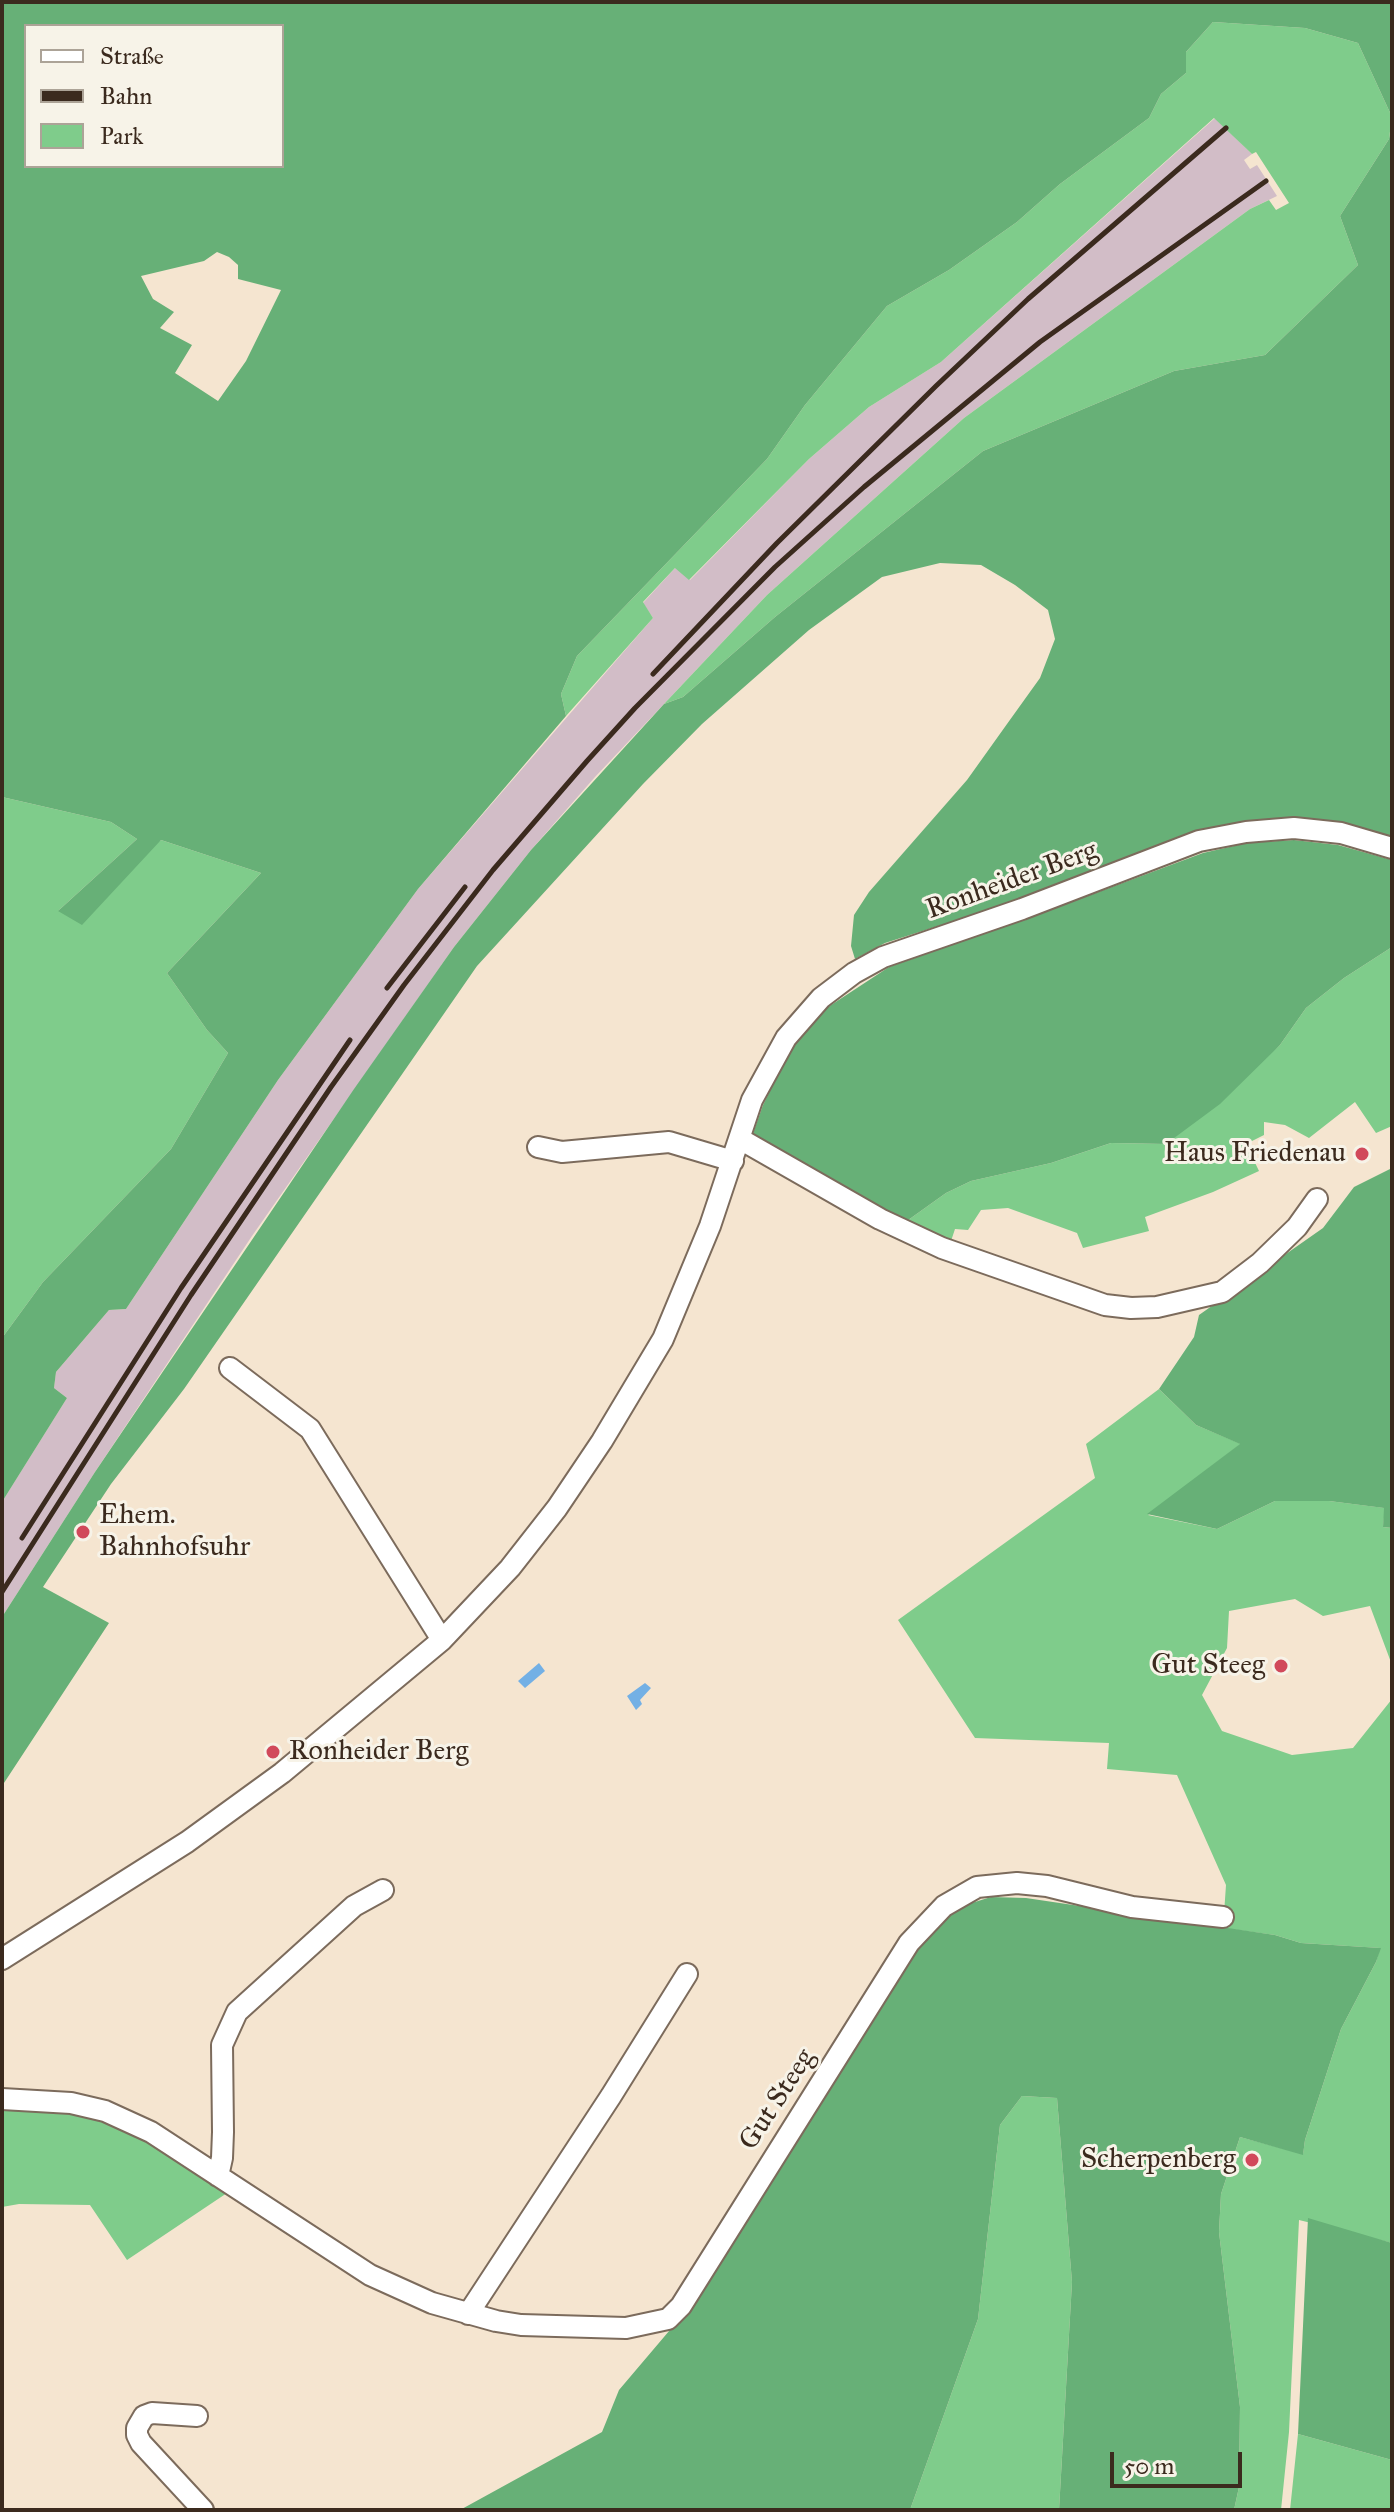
<!DOCTYPE html>
<meta charset="utf-8">
<style>
body{margin:0}
#map{position:relative;width:1394px;height:2512px;overflow:hidden;background:#f5e5d0;font-family:"IM FELL Great Primer",serif}
canvas{display:block}
.frame{position:absolute;inset:0;border:4px solid #3b2a1e;pointer-events:none}
.legend{position:absolute;left:24px;top:24px;width:260px;height:144px;box-sizing:border-box;background:#f7f3e8;border:2px solid #aca397;margin:0;padding:10px 14px;list-style:none;font-size:24px;color:#3b2a1e}
.legend li{display:flex;align-items:center;gap:16px;height:40px}
.legend b{width:40px;border:2px solid #aca397}
.scale{position:absolute;left:1110px;top:2452px;width:132px;height:36px;box-sizing:border-box;border:4px solid #3b2a1e;border-top:0;padding-left:10px;font-size:24px;line-height:28px;white-space:nowrap;color:#3b2a1e;-webkit-text-stroke:6px #f7f3e8;paint-order:stroke}
</style>
<div id="map">
<canvas width="1394" height="2512"></canvas>
<div class="frame"></div>
<ul class="legend">
<li><b style="height:10px;background:#fff"></b>Straße</li>
<li><b style="height:10px;background:#3b2a1e"></b>Bahn</li>
<li><b style="height:22px;background:#7fcc8b"></b>Park</li>
</ul>
<div class="scale">50 m</div>
</div>
<script>
const ctx = document.querySelector('canvas').getContext('2d');
ctx.lineJoin = 'round';
function fill(path, color) { ctx.fillStyle = color; ctx.fill(path, 'evenodd'); }
const shape = rows => new Path2D(rows.map(r => 'M' + r).join(''));
function strokePath(path, color, width, dash) { ctx.strokeStyle = color; ctx.lineWidth = width; ctx.lineCap = dash ? 'butt' : 'round'; ctx.setLineDash(dash || []); ctx.stroke(path); }
function label(font, color, halo, rows, align = 'center') {
  ctx.font = font + ' "IM FELL Great Primer",serif'; ctx.lineWidth = 6; ctx.setLineDash([]); ctx.textBaseline = 'middle'; ctx.strokeStyle = halo; ctx.fillStyle = color; for (const [text, x, y, turn = 0] of rows) {
    ctx.save(); ctx.translate(x, y); ctx.rotate((+turn || 0) * Math.PI / 180); ctx.textAlign = isNaN(turn) ? turn : align; if (halo) ctx.strokeText(text, 0, 0); ctx.fillText(text, 0, 0); ctx.restore();
  }
}
const industrial = shape([
 [1215,118,1252,154,1244,160,1250,169,1257,165,1277,196,1250,209,964,418,767,595,595,777,531,850,454,947,252,1236,95,1472,2,1617,2,1502,67,1398,54,1388,56,1372,109,1310,126,1309,278,1080,418,889,653,618,643,603,676,567,690,580,809,459,869,407,941,362]
]);
const green = shape([
 [1213,22,1305,28,1358,43,1392,117,1389,139,1340,216,1358,265,1265,355,1174,371,983,451,775,617,683,697,664,704,767,595,964,418,1250,209,1269,200,1276,210,1289,203,1256,152,1252,154,1214,118,941,362,869,407,809,459,689,580,675,568,643,602,653,618,566,716,561,694,577,656,767,459,805,405,887,306,949,270,1017,222,1060,184,1149,118,1161,94,1186,73,1186,52],
 [2,797,111,822,137,839,58,911,161,840,261,873,167,973,207,1030,228,1053,171,1149,43,1282,2,1338],
 [1392,947,1392,1126,1376,1133,1355,1102,1309,1138,1285,1125,1264,1122,1264,1135,1246,1144,1259,1171,1213,1192,1145,1217,1149,1231,1083,1248,1077,1233,1008,1208,981,1210,968,1230,955,1229,950,1244,904,1223,946,1193,971,1181,1051,1163,1111,1143,1166,1144,1280,1045,1306,1008,1344,978],
 [1159,1389,1196,1425,1241,1444,1148,1515,1217,1529,1275,1501,1329,1501,1385,1508,1383,1527,1392,1528,1392,1665,1370,1606,1323,1616,1295,1599,1229,1611,1227,1648,1202,1695,1222,1731,1292,1755,1353,1748,1392,1699,1392,2243,1299,2220,1289,2432,1281,2510,1234,2510,1239,2487,1240,2407,1219,2232,1221,2194,1240,2137,1303,2154,1305,2140,1341,2029,1376,1962,1380,1948,1301,1943,1275,1935,1223,1928,1226,1885,1177,1775,1107,1769,1109,1743,975,1738,898,1620,1095,1478,1086,1444],
 [1022,2096,1057,2098,1072,2282,1059,2510,910,2510,978,2319,1000,2125],
 [11,2106,80,2114,111,2121,166,2147,227,2193,127,2260,90,2205,19,2204,2,2207,2,2107],
 [1298,2434,1392,2460,1392,2510,1290,2510]
]);
const forest = shape([
 [2,2,1392,2,1392,117,1358,43,1305,28,1213,22,1186,52,1186,73,1161,94,1149,118,1060,184,1017,222,949,270,887,306,805,405,767,459,577,656,561,694,566,716,418,889,278,1080,126,1309,109,1310,56,1372,54,1388,67,1398,2,1502,2,1338,43,1282,171,1149,228,1053,207,1030,167,973,261,873,161,840,82,925,58,911,137,839,111,822,2,797],
 [26,26,282,26,282,166,26,166],
 [217,252,229,257,238,265,238,279,281,290,246,361,218,401,175,373,192,345,160,328,174,312,153,299,141,276,204,261],
 [1392,120,1392,837,1342,825,1197,832,1019,900,885,943,855,959,851,946,854,915,869,892,967,780,1007,724,1040,678,1055,639,1048,610,1015,585,981,565,940,563,882,577,809,630,702,724,643,784,477,966,184,1389,111,1484,43,1587,109,1623,2,1786,2,1617,95,1472,354,1089,454,947,531,850,664,704,683,697,775,617,983,451,1174,371,1265,355,1358,265,1340,216,1389,139],
 [1294,840,1338,845,1392,860,1392,947,1344,978,1306,1008,1280,1045,1220,1104,1166,1144,1111,1143,1051,1163,971,1181,946,1193,904,1223,751,1139,763,1105,788,1054,807,1028,825,1009,889,967,1026,919,1203,853,1247,843],
 [1392,1168,1392,1528,1383,1527,1384,1508,1329,1501,1275,1501,1217,1529,1147,1514,1240,1444,1196,1425,1159,1389,1194,1337,1199,1315,1323,1228,1354,1187],
 [991,1897,1026,1898,1275,1935,1301,1943,1381,1948,1376,1962,1341,2029,1305,2140,1303,2155,1240,2137,1221,2194,1219,2232,1240,2407,1239,2487,1234,2510,1059,2510,1072,2282,1057,2098,1022,2096,1000,2125,978,2319,910,2510,460,2510,602,2432,619,2390,675,2324,916,1946,932,1928,962,1906],
 [1308,2218,1392,2243,1392,2460,1298,2434]
]);
const water = shape([
 [539,1663,545,1671,525,1688,518,1681],
 [645,1683,651,1688,640,1700,642,1704,636,1710,627,1696]
]);
const street = shape([
 [740,1139,880,1219,942,1248,1105,1305,1131,1308,1157,1307,1222,1292,1260,1263,1297,1227,1317,1199],
 [538,1147,562,1152,669,1142,733,1161],
 [230,1368,310,1429,442,1640],
 [2,1959,187,1842,282,1773,442,1640,510,1568,557,1508,602,1441,663,1339,710,1226,752,1100,786,1038,821,998,854,973,883,957,1022,909,1199,841,1246,832,1294,828,1341,833,1392,848],
 [2,2099,71,2103,105,2111,151,2132,370,2275,432,2303,496,2321,521,2325,626,2328,668,2319,681,2306,909,1943,944,1906,977,1887,1017,1883,1047,1886,1132,1907,1223,1917],
 [218,2176,222,2158,223,2132,222,2045,237,2012,354,1906,383,1890],
 [468,2314,611,2096,687,1974],
 [197,2416,152,2413,144,2416,137,2428,137,2435,141,2443,203,2510]
]);
const rail = shape([
 [653,674,777,543,936,386,1028,299,1226,128],
 [387,988,465,887],
 [22,1538,181,1288,350,1040],
 [2,1592,191,1295,331,1087,404,985,493,870,587,761,635,708,775,567,864,487,1040,342,1266,181]
]);
const markers = [
 [1362,1154,8,"#d1495b"],
 [83,1532,8,"#d1495b"],
 [1281,1666,8,"#d1495b"],
 [273,1752,8,"#d1495b"],
 [1252,2160,8,"#d1495b"]
];
const streetNames = [
 ["Ronheider Berg",1012,881,-20],
 ["Gut Steeg",778,2100,-57]
];
const poiNames = [
 ["Haus Friedenau",1346,1154],
 ["Ehem.",99,1516,"left"],
 ["Bahnhofsuhr",99,1548,"left"],
 ["Gut Steeg",1265,1666],
 ["Ronheider Berg",289,1752,"left"],
 ["Scherpenberg",1236,2160]
];
fill(industrial, '#d2bdc7');
fill(green, '#7fcc8b');
fill(forest, '#67b077');
fill(water, '#73b0e5');
strokePath(street, '#7c6b5c', 24);
strokePath(street, '#fff', 20);
strokePath(rail, '#3b2a1e', 5);
for (const [x, y, r, color] of markers) { const dot = new Path2D(); dot.arc(x, y, r, 0, 2 * Math.PI); ctx.fillStyle = color; ctx.fill(dot); strokePath(dot, '#f7f3e8', 3); }
label('28px', '#3b2a1e', '#f7f3e8', streetNames);
label('28px', '#3b2a1e', '#f7f3e8', poiNames, 'right');
</script>
